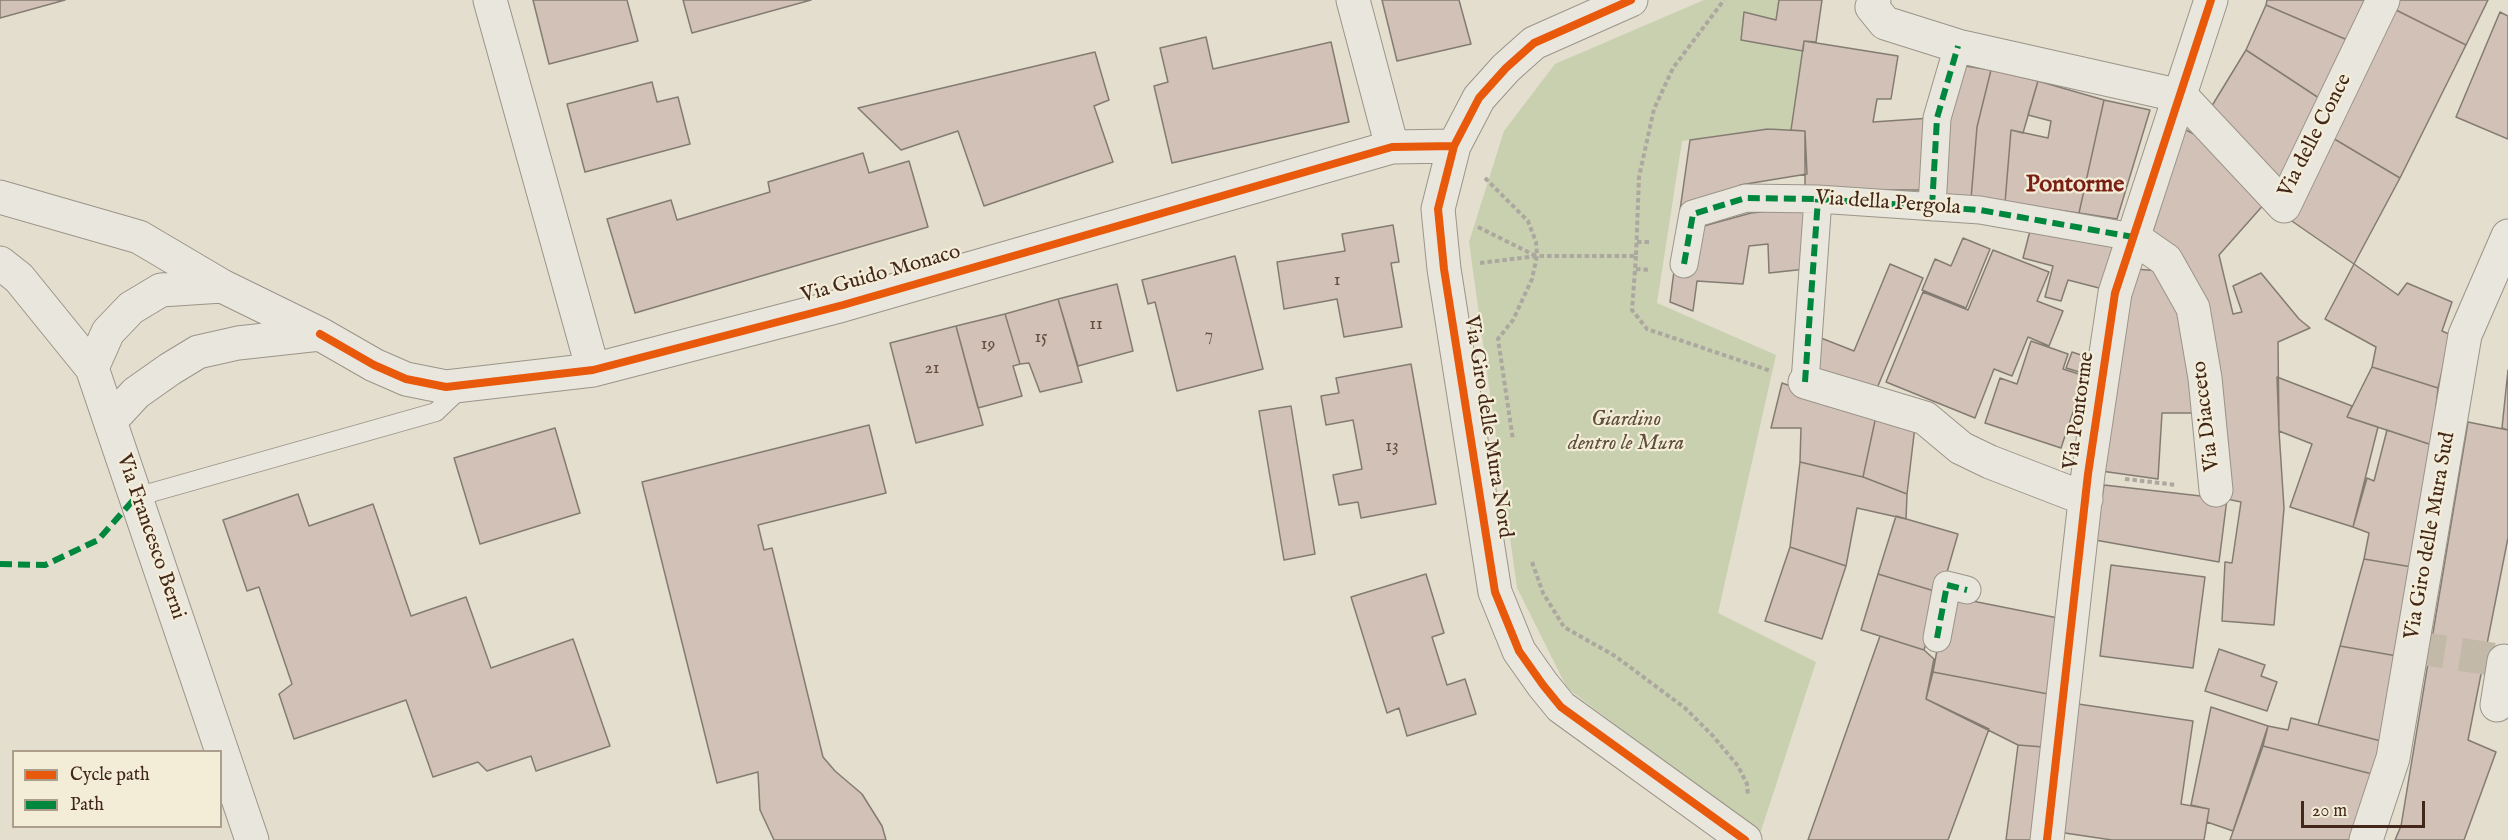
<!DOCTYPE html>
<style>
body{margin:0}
#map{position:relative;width:2508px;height:840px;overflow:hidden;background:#e3decd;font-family:"IM FELL English",serif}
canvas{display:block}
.legend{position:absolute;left:12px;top:750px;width:210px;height:78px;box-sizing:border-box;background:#f3edd8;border:2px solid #ad9e8c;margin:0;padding:8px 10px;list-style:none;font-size:18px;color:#43271a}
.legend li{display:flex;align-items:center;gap:12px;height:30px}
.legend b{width:30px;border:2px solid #ad9e8c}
.scale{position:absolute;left:2301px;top:801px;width:124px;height:27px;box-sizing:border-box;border:3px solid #43271a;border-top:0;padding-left:8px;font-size:18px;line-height:21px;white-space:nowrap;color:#43271a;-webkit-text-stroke:4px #f3edd8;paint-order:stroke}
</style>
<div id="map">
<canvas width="2508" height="840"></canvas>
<ul class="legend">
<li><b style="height:8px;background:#e8590c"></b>Cycle path</li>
<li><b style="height:8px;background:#00873e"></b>Path</li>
</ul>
<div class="scale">20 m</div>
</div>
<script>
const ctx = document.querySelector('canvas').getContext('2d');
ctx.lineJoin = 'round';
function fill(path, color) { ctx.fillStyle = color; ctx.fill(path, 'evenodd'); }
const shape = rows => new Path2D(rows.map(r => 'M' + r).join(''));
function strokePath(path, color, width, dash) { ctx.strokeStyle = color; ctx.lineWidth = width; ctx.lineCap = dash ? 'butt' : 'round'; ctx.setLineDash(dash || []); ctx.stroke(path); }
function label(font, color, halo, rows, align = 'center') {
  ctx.font = font + ' "IM FELL English",serif'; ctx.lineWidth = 4.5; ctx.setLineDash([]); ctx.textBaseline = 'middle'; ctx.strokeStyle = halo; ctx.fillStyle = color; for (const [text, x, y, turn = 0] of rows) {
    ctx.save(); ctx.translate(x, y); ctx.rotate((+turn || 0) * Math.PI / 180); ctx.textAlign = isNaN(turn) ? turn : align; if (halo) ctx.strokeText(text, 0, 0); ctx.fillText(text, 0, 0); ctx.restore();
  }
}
const green = shape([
 [1704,0,1779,0,1776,20,1742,40,1803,51,1792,130,1768,129,1682,141,1657,303,1776,355,1718,613,1816,662,1760,834,1567,688,1517,588,1469,242,1504,131,1555,64]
]);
const building = shape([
 [0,0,65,0,0,18,0,0],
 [533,0,627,0,638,41,549,64,533,0],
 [683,0,811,0,692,33,683,0],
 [1382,0,1459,0,1471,44,1397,61,1382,0],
 [1779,0,1822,0,1816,42,1804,41,1803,51,1741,40,1744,12,1776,20,1779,0],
 [2267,0,2370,0,2352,42,2266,5,2267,0],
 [2394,0,2488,0,2466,45,2390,7,2394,0],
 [2266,5,2352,42,2325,102,2246,50,2266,5],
 [2390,7,2466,45,2400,178,2326,134,2390,7],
 [2500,12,2508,16,2508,139,2456,117,2500,12],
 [1206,37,1213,69,1331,42,1349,122,1172,163,1154,86,1168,82,1160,48,1206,37],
 [1804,41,1898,56,1891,99,1877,99,1873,122,1931,118,1929,190,1805,190,1805,131,1791,130,1804,41],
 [2246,50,2325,102,2278,183,2210,109,2246,50],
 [1095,52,1109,100,1094,106,1113,162,984,206,958,131,901,150,858,108,1095,52],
 [1959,65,1991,70,1977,127,1971,199,1937,196,1959,65],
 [1991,70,2038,81,2023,133,2011,130,2005,203,1971,199,1977,127,1991,70],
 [2038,81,2104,100,2079,213,2005,203,2011,130,2048,138,2051,121,2028,115,2038,81],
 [652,82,657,102,678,97,690,144,585,172,567,104,652,82],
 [2104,100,2150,110,2117,219,2079,213,2104,100],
 [1768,129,1805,131,1807,174,1740,185,1741,198,1680,210,1690,140,1768,129],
 [2184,129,2196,135,2266,202,2219,255,2233,314,2242,312,2233,286,2261,273,2299,319,2310,328,2278,342,2279,431,2284,508,2274,625,2222,621,2225,562,2232,563,2241,502,2227,499,2190,275,2152,234,2184,129],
 [2326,134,2400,178,2354,264,2286,217,2326,134],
 [863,153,869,173,909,161,928,227,635,313,607,219,671,200,677,220,770,192,768,182,863,153],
 [1808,207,1806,269,1769,273,1768,244,1749,246,1743,284,1697,281,1693,311,1670,302,1674,271,1700,227,1751,213,1808,207],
 [2032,223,2115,246,2103,289,2068,280,2061,301,2045,297,2053,266,2023,258,2032,223],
 [1393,225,1399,262,1391,263,1402,327,1344,337,1337,299,1284,309,1277,262,1345,251,1342,234,1393,225],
 [1963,238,1990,249,1966,308,1922,290,1935,259,1951,266,1963,238],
 [1993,250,2049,272,2037,301,2063,311,2049,346,2028,337,2012,376,1994,369,1975,418,1886,382,1923,292,1968,310,1993,250],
 [1235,256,1263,369,1177,391,1155,302,1148,304,1142,280,1235,256],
 [1890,264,1923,278,1875,393,1810,366,1821,338,1854,351,1890,264],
 [2354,264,2398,295,2407,283,2452,302,2442,331,2451,335,2438,388,2372,367,2376,347,2325,319,2354,264],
 [2123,268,2160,271,2188,340,2202,413,2162,413,2158,479,2101,471,2123,268],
 [1117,284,1133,351,1078,366,1058,299,1117,284],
 [1058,299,1082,382,1040,392,1029,363,1020,364,1005,314,1058,299],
 [1005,314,1020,364,1013,366,1022,396,978,408,956,326,1005,314],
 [956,326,983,425,916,443,890,343,956,326],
 [2031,341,2068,354,2063,369,2085,376,2061,448,1985,423,2000,378,2017,384,2031,341],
 [2072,352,2093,359,2089,375,2066,368,2072,352],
 [1411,364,1436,504,1361,518,1358,502,1339,505,1333,475,1362,469,1353,420,1326,425,1321,396,1339,393,1336,378,1411,364],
 [2372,367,2438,388,2432,445,2347,417,2372,367],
 [2508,370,2508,430,2502,428,2508,370],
 [2277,377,2352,406,2347,417,2378,427,2353,527,2290,507,2312,444,2279,431,2277,377],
 [1782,383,1876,416,1863,477,1800,462,1801,428,1771,428,1782,383],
 [1291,406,1315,554,1284,560,1259,411,1291,406],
 [1876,416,1915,426,1907,494,1863,477,1876,416],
 [2468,422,2508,430,2508,538,2468,740,2496,752,2464,840,2395,840,2401,826,2468,422],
 [869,425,886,493,758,525,764,550,772,548,823,757,835,771,862,794,882,826,886,840,774,840,760,810,758,772,717,783,642,482,869,425],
 [555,428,580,513,480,544,454,458,555,428],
 [2387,430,2432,445,2412,567,2364,559,2369,533,2353,527,2367,478,2374,481,2387,430],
 [1800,462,1863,477,1907,494,1906,519,1857,508,1846,566,1790,547,1800,462],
 [2104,485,2227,499,2219,562,2095,540,2104,485],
 [298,494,309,526,373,504,411,616,466,597,491,668,573,639,610,746,536,771,531,756,487,771,478,762,433,777,406,700,294,739,279,694,292,684,259,587,247,591,223,520,298,494],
 [1896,516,1958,534,1941,593,1878,574,1896,516],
 [1790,547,1846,566,1822,639,1765,621,1790,547],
 [2364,559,2412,567,2397,656,2340,646,2364,559],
 [2111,565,2205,577,2193,668,2100,656,2111,565],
 [1426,574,1444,633,1432,637,1447,685,1465,679,1476,714,1407,736,1399,708,1387,713,1351,597,1426,574],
 [1878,574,1941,593,1924,650,1861,630,1878,574],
 [1947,596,2063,619,2048,694,1933,672,1947,596],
 [1880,636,1924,650,1934,659,1926,699,1989,729,1948,840,1808,840,1880,636],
 [2340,646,2397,656,2381,741,2318,725,2340,646],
 [2219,649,2265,665,2261,676,2277,682,2267,711,2205,691,2219,649],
 [1933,672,2048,694,2043,747,2018,745,1926,699,1933,672],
 [2078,704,2193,721,2181,804,2209,809,2204,840,2112,840,2058,832,2078,704],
 [2211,707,2268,726,2233,831,2207,822,2209,809,2191,805,2211,707],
 [2291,718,2381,741,2372,774,2263,746,2268,726,2288,730,2291,718],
 [2018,745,2043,747,2032,840,2006,840,2018,745],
 [2263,746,2372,774,2351,840,2230,840,2263,746]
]);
const minorTunnel = shape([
 [2412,647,2504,661]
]);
const path = shape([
 [1485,178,1528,221,1536,242,1537,256,1532,279,1513,320,1498,339,1513,440],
 [1478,227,1536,256],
 [1637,242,1651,242],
 [1636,256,1632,310,1647,329,1771,371],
 [1480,263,1537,256,1636,256,1639,177,1654,109,1673,68,1724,0],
 [1636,269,1650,270],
 [2125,479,2177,485],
 [1532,562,1543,593,1564,627,1615,656,1685,708,1713,736,1738,766,1747,784,1748,796]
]);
const service = shape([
 [136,497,436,412,461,388]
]);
const pedestrian = shape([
 [1932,207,1937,118,1958,46],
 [1684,264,1693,214,1746,198,1818,199,1980,210,2133,237],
 [1805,382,1818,199],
 [1937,638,1947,585,1967,590]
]);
const minor = shape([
 [490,0,593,370],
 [1353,0,1392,147],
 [1631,0,1534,43,1506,68,1479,98,1454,146,1438,209,1444,269,1495,592,1519,651,1543,685,1561,707,1745,840],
 [1874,0,1872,7,1885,23,1958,46,2181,96,2284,206,2383,0],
 [0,197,139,237,222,286,320,334,238,343,198,352,170,369,136,393,111,420],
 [2133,237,2166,260,2193,308,2205,378,2216,490],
 [0,263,19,278,92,368,252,840],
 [320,334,374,365,406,379,446,387,593,370,843,305,1392,147,1454,146],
 [92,368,108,332,131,308,161,290,222,286],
 [1805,382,1925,418,1961,448,1990,462,2086,499],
 [2497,705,2504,661],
 [2047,840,2088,474,2115,293,2211,0],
 [2366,840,2393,758,2465,335,2508,236]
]);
const quiet = shape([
 [1932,207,1937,118,1958,46],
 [1684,264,1693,214,1746,198,1818,199,1980,210,2133,237],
 [1805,382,1818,199],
 [0,564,45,565,98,540,136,497],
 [1937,638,1947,585,1967,590]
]);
const cycleway = shape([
 [1631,0,1534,43,1506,68,1479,98,1454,146,1438,209,1444,269,1495,592,1519,651,1543,685,1561,707,1745,840],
 [320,334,374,365,406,379,446,387,593,370,843,305,1392,147,1454,146],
 [2047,840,2088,474,2115,293,2211,0]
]);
const numberNames = [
 ["1",1337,281],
 ["11",1096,325],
 ["7",1209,336],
 ["15",1041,338],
 ["19",988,345],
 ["21",932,369],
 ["13",1392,447]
];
const streetNames = [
 ["Via delle Conce",2316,136,-63],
 ["Via della Pergola",1888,204,4],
 ["Via Guido Monaco",881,275,-16],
 ["Via Pontorme",2080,411,-82],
 ["Via Diacceto",2207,416,-97],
 ["Via Giro delle Mura Nord",1487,427,81],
 ["Via Giro delle Mura Sud",2431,536,-80],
 ["Via Francesco Berni",150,537,71]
];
const parkNames = [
 ["Giardino",1626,421],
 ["dentro le Mura",1626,445]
];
const quarterNames = [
 ["Pontorme",2075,186]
];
fill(green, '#c9d0b0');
fill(building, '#d1c1b7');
strokePath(building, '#847c72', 1.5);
strokePath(minorTunnel, '#c3b9a9', 33, [33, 16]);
strokePath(service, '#9b9489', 20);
strokePath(pedestrian, '#9b9489', 29);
strokePath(minor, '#9b9489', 35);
strokePath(path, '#aca79f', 4, [4.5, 3]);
strokePath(service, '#e9e6de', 18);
strokePath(pedestrian, '#e9e6de', 27);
strokePath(minor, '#e9e6de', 33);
strokePath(quiet, '#00873e', 6, [12, 6]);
strokePath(cycleway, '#e8590c', 8);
label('18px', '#664e41', null, numberNames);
label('21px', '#43271a', '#f3edd8', streetNames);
label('italic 21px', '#5f4e3a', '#f3edd8', parkNames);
label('bold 24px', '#7a1f14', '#f3edd8', quarterNames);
</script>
